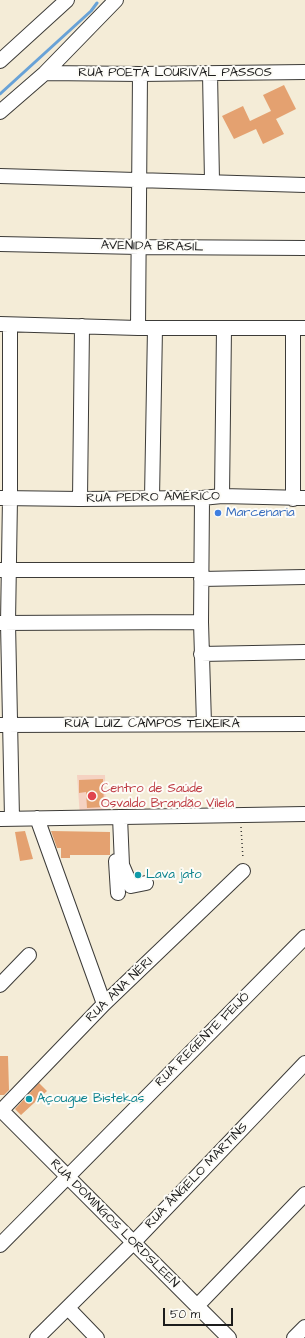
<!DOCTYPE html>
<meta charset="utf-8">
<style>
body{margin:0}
#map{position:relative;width:305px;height:1338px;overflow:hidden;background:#f4ecd7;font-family:"Architects Daughter",sans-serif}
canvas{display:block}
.scale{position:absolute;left:163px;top:1308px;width:70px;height:18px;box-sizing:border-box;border:2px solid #1c1c1c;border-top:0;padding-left:5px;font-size:12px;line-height:14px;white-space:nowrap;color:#1c1c1c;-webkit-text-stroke:3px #fdfcf7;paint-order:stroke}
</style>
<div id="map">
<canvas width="305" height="1338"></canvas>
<div class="scale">50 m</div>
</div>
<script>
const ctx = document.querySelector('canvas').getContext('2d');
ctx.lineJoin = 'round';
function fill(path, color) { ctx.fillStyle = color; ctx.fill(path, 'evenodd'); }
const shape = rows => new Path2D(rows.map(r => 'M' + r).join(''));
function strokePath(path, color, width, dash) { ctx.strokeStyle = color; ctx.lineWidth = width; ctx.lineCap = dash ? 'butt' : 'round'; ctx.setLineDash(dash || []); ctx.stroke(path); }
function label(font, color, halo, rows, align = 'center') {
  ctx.font = font + ' "Architects Daughter",sans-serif'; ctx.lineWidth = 4; ctx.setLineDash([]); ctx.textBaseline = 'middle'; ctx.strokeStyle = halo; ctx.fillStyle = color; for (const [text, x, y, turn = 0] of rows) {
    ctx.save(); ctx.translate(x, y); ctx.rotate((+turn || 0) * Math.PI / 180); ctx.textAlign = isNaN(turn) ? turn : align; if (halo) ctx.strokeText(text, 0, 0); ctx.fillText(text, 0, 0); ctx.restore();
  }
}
const built = shape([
 [77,775,105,775,106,816,80,817]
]);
const stream = shape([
 [0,94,91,11,97,3]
]);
const building = shape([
 [284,85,296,109,276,119,284,134,263,144,256,129,234,139,222,116,243,106,250,121,271,111,263,95],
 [103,779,104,807,87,808,86,792,79,793,79,780],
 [25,831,33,859,20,861,15,832],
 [51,831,110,832,110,855,70,855,70,858,61,858,61,848,57,848],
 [0,1056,8,1056,9,1090,4,1095,0,1095],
 [39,1083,47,1091,21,1115,15,1109]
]);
const path = shape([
 [241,827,243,859]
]);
const minor = shape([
 [0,61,67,0],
 [45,73,140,74,305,72],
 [210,73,212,181],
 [0,112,45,73,116,0],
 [0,176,305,185],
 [0,244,139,247,305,248],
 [0,324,138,328,305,328],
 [10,325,10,498,8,623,12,818],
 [138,328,140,74],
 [293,329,293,499],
 [222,496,224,328],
 [0,498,80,499,202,498,222,496,305,498],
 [152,498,155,328],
 [202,498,201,622,204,724],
 [80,499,82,326],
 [0,570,201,570],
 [201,579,305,577],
 [0,623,201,622],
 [201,654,305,652],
 [0,725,305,724],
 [120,817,122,865,131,886,146,883],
 [37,818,104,1004],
 [0,819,305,814],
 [116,861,118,893],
 [0,985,29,955],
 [0,1109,229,1338],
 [0,1112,104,1004,243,871],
 [0,1245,305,937],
 [197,1306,305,1194],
 [68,1308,97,1338],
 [37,1338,134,1242,305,1063],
 [294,1338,305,1327]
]);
const markers = [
 [218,513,4,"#3f7fe0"],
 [92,796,5,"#e0444e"],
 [138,875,4,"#0f9aa8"],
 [29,1099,4,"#0f9aa8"]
];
const streetNames = [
 ["RUA POETA LOURIVAL PASSOS",175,73],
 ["AVENIDA BRASIL",152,247,1],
 ["RUA PEDRO AMÉRICO",153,498,-1],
 ["RUA LUIZ CAMPOS TEIXEIRA",152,724],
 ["RUA ANA NÉRI",120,990,-44],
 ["RUA REGENTE FEIJÓ",203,1040,-45],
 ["RUA ÂNGELO MARTINS",197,1176,-46],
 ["RUA DOMINGOS LORDSLEEN",114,1224,45]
];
const shopNames = [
 ["Marcenaria",226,513]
];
const healthNames = [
 ["Centro de Saúde",101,789],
 ["Osvaldo Brandão Vilela",101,804]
];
const cultureNames = [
 ["Lava jato",146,875],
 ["Açougue Bistekas",37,1099]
];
fill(built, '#f5d2c2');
strokePath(stream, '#68a2d7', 3);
fill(building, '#e4a170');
strokePath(minor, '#3c3b38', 16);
strokePath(path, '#3c3b38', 1.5, [1, 3]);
strokePath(minor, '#fff', 14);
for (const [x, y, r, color] of markers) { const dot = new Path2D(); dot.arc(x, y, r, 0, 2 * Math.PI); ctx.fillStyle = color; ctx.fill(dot); strokePath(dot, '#fdfcf7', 1.5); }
label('13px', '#1c1c1c', '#fdfcf7', streetNames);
label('13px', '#366cbe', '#fdfcf7', shopNames, 'left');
label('13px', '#be3a42', '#fdfcf7', healthNames, 'left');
label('13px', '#0d838f', '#fdfcf7', cultureNames, 'left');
</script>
